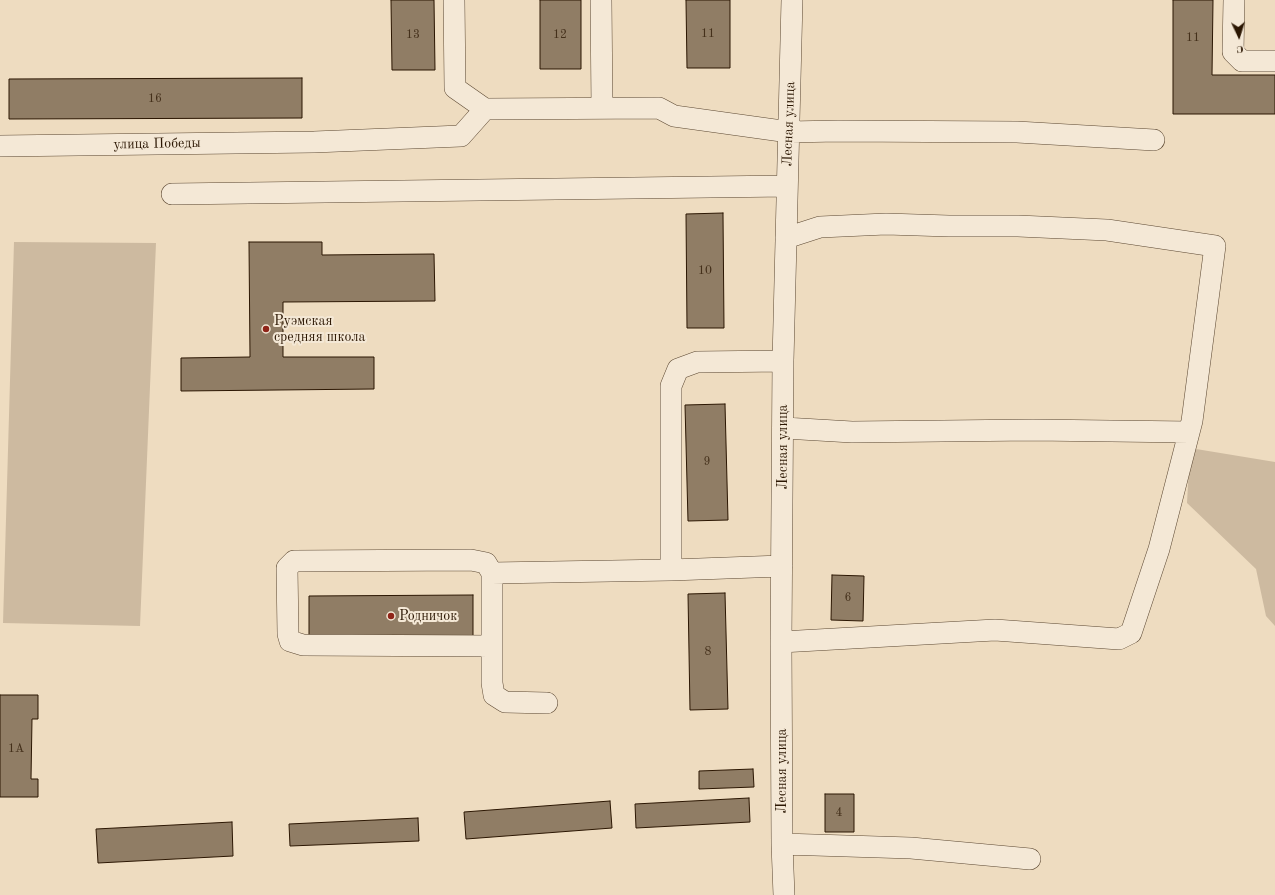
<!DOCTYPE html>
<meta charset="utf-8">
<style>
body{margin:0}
#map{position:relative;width:1275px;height:895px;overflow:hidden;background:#eedcc0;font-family:"Old Standard TT",serif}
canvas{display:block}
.north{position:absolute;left:1219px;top:16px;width:40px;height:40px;-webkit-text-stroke:3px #f4e8d6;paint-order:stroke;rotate:176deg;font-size:11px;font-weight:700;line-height:16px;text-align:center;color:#2b1602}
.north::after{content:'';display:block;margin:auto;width:14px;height:18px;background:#2b1602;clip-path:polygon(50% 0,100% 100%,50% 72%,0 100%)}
</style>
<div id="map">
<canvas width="1275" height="895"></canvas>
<div class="north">С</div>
</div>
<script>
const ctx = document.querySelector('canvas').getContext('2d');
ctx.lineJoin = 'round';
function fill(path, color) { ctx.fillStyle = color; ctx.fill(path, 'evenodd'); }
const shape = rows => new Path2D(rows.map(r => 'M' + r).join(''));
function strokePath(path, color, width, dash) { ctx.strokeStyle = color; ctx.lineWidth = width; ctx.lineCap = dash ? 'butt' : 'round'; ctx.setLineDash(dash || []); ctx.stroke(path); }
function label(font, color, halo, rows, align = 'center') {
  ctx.font = font + ' "Old Standard TT",serif'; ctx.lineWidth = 4; ctx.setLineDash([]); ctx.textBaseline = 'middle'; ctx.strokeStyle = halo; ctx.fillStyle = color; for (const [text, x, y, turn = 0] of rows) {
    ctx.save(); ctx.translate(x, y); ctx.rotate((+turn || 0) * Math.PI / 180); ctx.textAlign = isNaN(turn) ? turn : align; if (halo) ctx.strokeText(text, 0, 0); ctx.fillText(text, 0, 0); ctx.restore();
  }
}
const green = shape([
 [14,242,156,243,140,626,3,623],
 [1190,448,1275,462,1275,626,1266,616,1256,569,1187,503]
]);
const building = shape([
 [391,0,434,0,435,70,392,70,391,0],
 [540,0,581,0,581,69,540,69,540,0],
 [686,0,730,0,730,68,687,68,686,0],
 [1173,0,1213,0,1212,75,1275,75,1275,114,1173,114,1173,0],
 [302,78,302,118,9,119,9,79,302,78],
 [723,213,724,328,687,328,686,214,723,213],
 [249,242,322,242,322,255,434,254,435,301,283,302,283,357,374,357,374,389,181,391,181,358,250,357,249,242],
 [725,404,728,520,688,521,685,405,725,404],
 [832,575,864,576,863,621,831,620,832,575],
 [725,593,728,709,690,710,688,594,725,593],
 [473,595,473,636,309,638,309,596,473,595],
 [0,695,38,695,38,719,32,719,31,779,38,779,38,797,0,797,0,695],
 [753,769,754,787,699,789,699,771,753,769],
 [825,794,854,794,854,832,825,832,825,794],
 [749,798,750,822,636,828,635,804,749,798],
 [610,801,612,828,466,839,464,812,610,801],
 [418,818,419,841,290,846,289,824,418,818],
 [232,822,233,856,98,863,96,829,232,822]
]);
const minor = shape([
 [454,0,455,88,485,109],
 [601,0,602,108],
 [1234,0,1233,52,1242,61,1275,61],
 [0,146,314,142,461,136,485,109,659,108,674,116,789,132,838,131,1017,132,1154,140],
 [172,194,787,186],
 [784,428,852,432,1033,430,1189,432],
 [782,566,671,570,671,386,678,369,697,362,783,361],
 [492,573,492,683,494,695,505,702,547,703],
 [781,642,995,630,1119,639,1131,633,1159,549,1192,421,1215,246,1107,230,1018,226,949,226,886,224,820,227,786,238],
 [492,646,303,645,290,641,288,634,287,568,294,561,471,560,486,563,492,573,671,570],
 [782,844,911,848,1030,859],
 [784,895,782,844,781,642,783,361,792,0]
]);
const markers = [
 [266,329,4,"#8f2418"],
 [391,616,4,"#8f2418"]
];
const numberNames = [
 ["11",708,34],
 ["13",413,35],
 ["12",560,35],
 ["11",1193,38],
 ["16",155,99],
 ["10",705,271],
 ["9",707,462],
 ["6",848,598],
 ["8",708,652],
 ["1А",16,749],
 ["4",839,813]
];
const streetNames = [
 ["Лесная улица",789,124,-88],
 ["улица Победы",157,144,-1],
 ["Лесная улица",783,447,-90],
 ["Лесная улица",782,771,-90]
];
const poiNames = [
 ["Руэмская",274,321],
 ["средняя школа",274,337],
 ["Родничок",399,616]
];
fill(green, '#cdbaa0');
fill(building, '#907d65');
strokePath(building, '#2b1602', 1);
strokePath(minor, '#5c4832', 22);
strokePath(minor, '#f4e8d6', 21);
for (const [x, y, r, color] of markers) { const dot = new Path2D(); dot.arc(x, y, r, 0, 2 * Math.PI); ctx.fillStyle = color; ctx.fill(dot); strokePath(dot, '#f4e8d6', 1.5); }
label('12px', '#44301b', null, numberNames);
label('14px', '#2b1602', '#f4e8d6', streetNames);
label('14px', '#2b1602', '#f4e8d6', poiNames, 'left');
</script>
